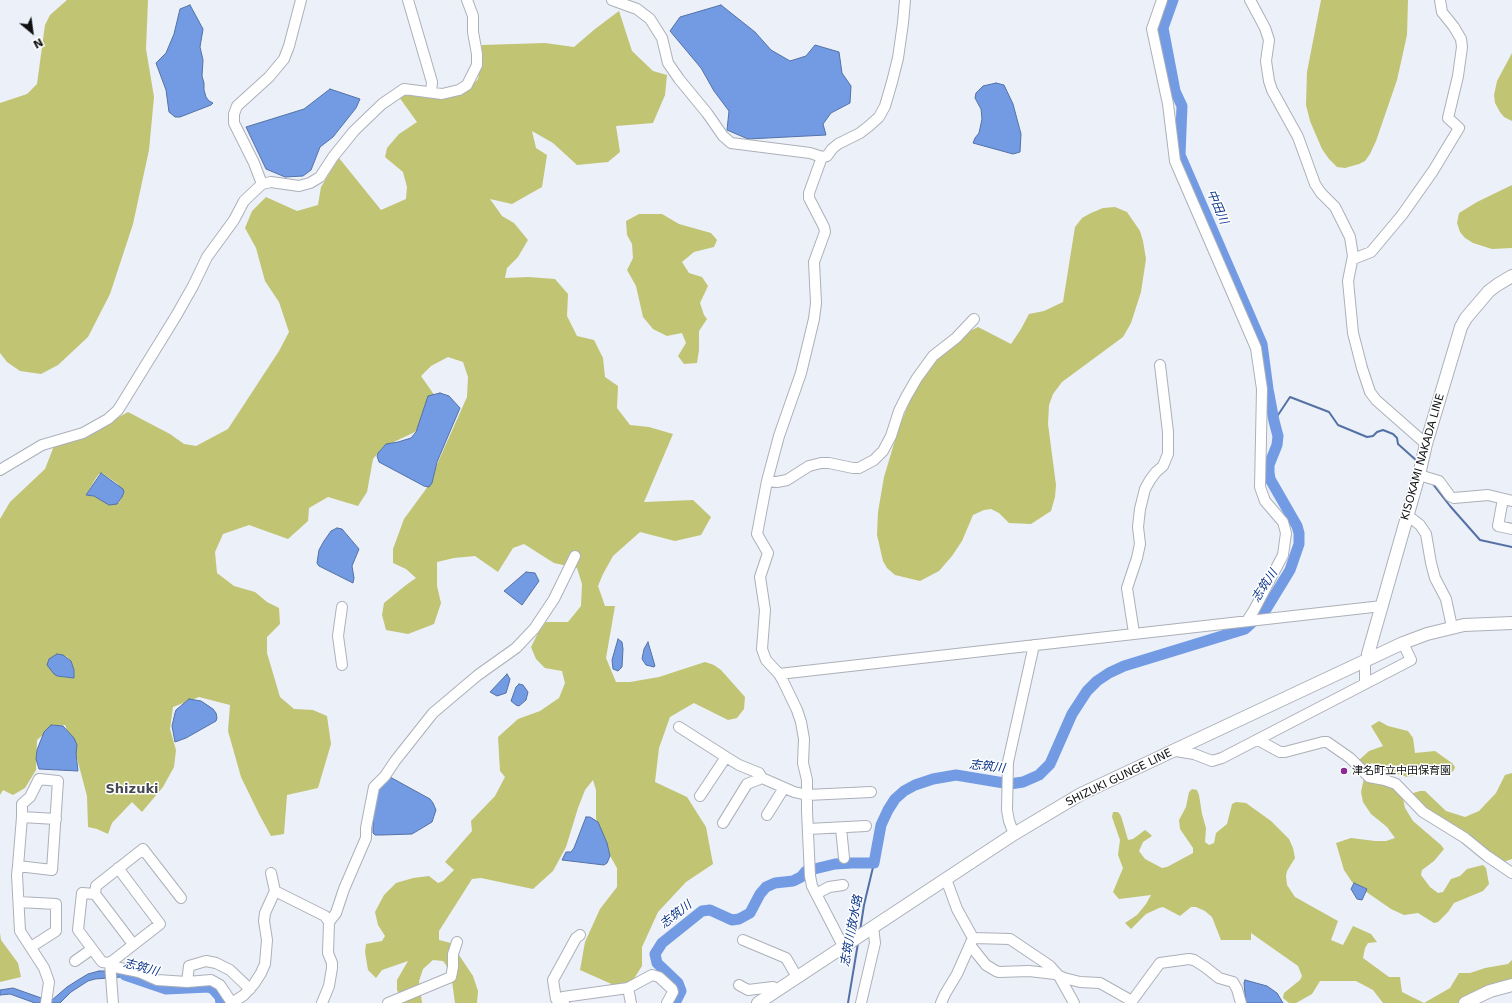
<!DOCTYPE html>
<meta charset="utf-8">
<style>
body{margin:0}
#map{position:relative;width:1512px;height:1003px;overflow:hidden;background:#ecf0f9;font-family:"DejaVu Sans",sans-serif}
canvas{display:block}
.north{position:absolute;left:12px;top:12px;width:40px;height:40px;-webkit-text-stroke:3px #fff;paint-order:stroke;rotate:151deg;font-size:11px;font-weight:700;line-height:16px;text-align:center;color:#0e1012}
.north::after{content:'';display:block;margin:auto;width:14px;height:18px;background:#0e1012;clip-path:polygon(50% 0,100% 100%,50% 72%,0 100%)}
</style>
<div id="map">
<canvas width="1512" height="1003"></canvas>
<div class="north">N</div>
</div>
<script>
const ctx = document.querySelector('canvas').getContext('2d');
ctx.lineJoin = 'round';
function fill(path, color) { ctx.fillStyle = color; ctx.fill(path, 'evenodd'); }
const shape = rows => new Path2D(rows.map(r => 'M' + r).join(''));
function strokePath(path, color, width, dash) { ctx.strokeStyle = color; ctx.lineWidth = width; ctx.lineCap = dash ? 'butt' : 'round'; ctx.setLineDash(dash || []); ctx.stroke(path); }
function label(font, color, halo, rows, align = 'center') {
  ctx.font = font + ' "DejaVu Sans","Noto Sans JP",sans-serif'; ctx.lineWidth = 3; ctx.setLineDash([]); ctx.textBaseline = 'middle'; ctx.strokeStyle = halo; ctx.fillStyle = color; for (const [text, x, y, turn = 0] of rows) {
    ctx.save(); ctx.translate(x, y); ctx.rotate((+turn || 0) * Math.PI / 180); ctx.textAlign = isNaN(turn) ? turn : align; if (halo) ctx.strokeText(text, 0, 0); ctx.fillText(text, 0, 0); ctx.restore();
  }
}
const green = shape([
 [67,0,148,0,146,49,154,97,149,150,133,224,110,294,88,337,58,365,41,374,20,371,7,362,0,353,0,103,27,94,37,84,45,25,50,15],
 [1321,0,1408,0,1407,35,1397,80,1376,141,1370,154,1365,161,1359,164,1345,168,1337,167,1329,159,1322,149,1310,121,1306,105,1307,72],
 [619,11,632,51,653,71,667,75,665,95,653,123,616,126,620,152,608,162,577,165,553,143,532,131,536,148,547,155,542,187,512,204,490,199,502,216,514,223,528,240,518,257,507,268,505,278,528,277,555,279,568,294,567,316,577,336,594,340,603,358,605,377,618,386,617,408,630,425,649,427,673,434,644,502,693,500,711,517,701,535,675,541,640,532,613,556,603,574,598,586,605,606,615,606,606,658,616,682,630,682,659,677,705,662,714,665,721,670,745,697,744,709,737,718,728,720,694,703,670,717,659,748,655,782,687,797,706,827,713,864,686,882,658,912,642,947,642,966,633,980,616,986,580,970,585,942,600,909,617,887,617,868,604,845,596,818,596,790,593,780,585,790,578,808,566,847,553,871,533,889,481,878,472,879,439,931,439,940,451,943,473,976,478,991,477,1003,455,1003,452,981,446,965,443,961,433,960,423,969,419,981,422,1003,403,1003,397,990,397,980,408,961,382,970,376,978,368,970,365,952,366,944,382,941,385,936,378,925,375,912,384,895,396,883,413,878,429,876,438,883,443,881,454,870,445,862,472,831,471,821,495,796,505,777,500,771,498,737,518,719,540,711,559,698,565,683,562,671,545,668,536,659,531,647,538,633,546,622,568,622,581,606,582,584,577,568,554,563,524,544,513,548,498,572,475,556,454,558,437,562,437,586,441,603,434,624,408,634,386,630,382,615,384,603,406,585,416,578,406,569,393,563,393,549,404,519,426,489,467,397,468,377,463,362,448,357,431,366,421,376,435,396,428,412,415,432,383,447,373,459,367,492,358,506,328,497,309,508,308,521,288,539,249,525,223,534,215,552,217,573,234,586,255,592,267,602,279,608,280,624,267,637,267,653,280,697,294,709,313,710,327,716,331,744,318,788,287,795,284,834,271,836,259,814,241,777,228,731,230,705,199,697,173,707,170,729,176,750,174,767,163,787,142,812,132,802,112,823,108,834,97,829,88,827,87,796,74,747,65,725,53,726,37,740,36,770,25,788,13,795,3,790,0,795,0,519,10,502,45,469,54,446,87,435,128,412,170,434,184,444,196,446,228,429,279,351,289,332,279,302,265,281,256,248,245,228,252,211,266,197,297,211,318,205,321,187,339,158,381,210,406,199,407,187,403,172,385,157,387,148,399,134,417,122,399,97,408,93,446,98,467,91,478,79,481,63,482,45,545,43,574,47,595,29],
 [102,473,118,484,122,497,119,503,101,500,94,496,86,495,96,478,99,474],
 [66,656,71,661,74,670,74,678,57,676],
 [1512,53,1512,121,1504,117,1500,112,1495,103,1494,95,1497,81],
 [1512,185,1512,248,1492,249,1473,243,1465,238,1460,232,1457,223,1459,213,1477,202],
 [1115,207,1127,212,1140,231,1143,241,1146,259,1141,292,1131,323,1123,337,1062,382,1053,394,1049,405,1048,424,1056,485,1055,497,1051,511,1031,524,1009,523,999,513,991,509,984,510,973,515,962,541,952,556,939,571,920,581,895,575,887,568,883,561,877,535,878,512,884,477,899,427,924,368,955,339,978,327,1011,344,1021,329,1029,314,1044,311,1063,302,1075,227,1082,218,1091,213,1103,208],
 [639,214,662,214,679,224,711,233,717,240,714,247,694,252,682,262,689,273,702,277,708,286,700,303,704,315,707,319,699,331,699,350,697,363,684,364,678,356,686,343,682,333,667,336,653,329,643,317,636,286,627,270,633,258,632,244,627,235,626,221],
 [1379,721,1388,726,1408,731,1413,738,1415,753,1435,751,1452,763,1455,767,1454,770,1448,776,1443,776,1428,764,1424,766,1421,774,1407,777,1385,770,1372,763,1364,767,1358,761,1369,751,1383,746,1371,726],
 [1512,773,1512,859,1500,863,1419,805,1410,794,1420,791,1425,791,1446,811,1465,817,1479,811,1496,793,1505,775],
 [1364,778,1384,782,1402,794,1405,808,1413,821,1441,845,1444,849,1434,861,1422,870,1421,875,1430,887,1438,893,1443,892,1451,879,1460,876,1467,869,1483,865,1486,868,1489,884,1483,891,1454,903,1448,912,1438,922,1434,923,1418,913,1404,915,1391,909,1352,882,1344,870,1336,843,1351,838,1375,841,1386,841,1395,838,1387,827,1371,814,1363,802,1361,792],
 [1192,789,1197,790,1199,795,1202,814,1206,828,1205,842,1209,845,1214,843,1216,833,1227,824,1232,804,1236,802,1246,803,1271,821,1289,839,1293,848,1295,858,1287,871,1286,876,1287,885,1295,897,1338,921,1331,940,1343,945,1353,926,1371,934,1377,942,1368,943,1365,948,1363,958,1389,977,1400,977,1402,992,1424,1003,1450,988,1459,973,1470,973,1485,968,1508,964,1512,960,1512,979,1494,983,1457,1003,1383,1003,1373,990,1356,981,1320,981,1312,994,1296,1003,1289,1003,1283,998,1284,993,1300,980,1302,976,1298,966,1251,933,1251,940,1221,940,1212,917,1205,911,1196,907,1191,907,1180,916,1163,907,1159,908,1146,914,1131,929,1125,923,1137,915,1146,904,1151,895,1119,899,1113,892,1123,868,1118,855,1120,840,1112,817,1113,812,1118,812,1121,816,1128,840,1133,839,1145,830,1149,833,1152,836,1143,842,1139,851,1145,859,1162,868,1167,867,1193,853,1193,848,1180,829,1179,820,1186,807,1189,792],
 [0,933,1,940,18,963,21,977,0,982]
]);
const water = shape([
 [190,5,203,29,200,47,203,60,202,76,204,83,204,90,206,97,209,101,213,103,211,105,180,117,175,117,169,112,166,90,156,63,166,53,174,34,180,9,190,5],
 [721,5,755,32,771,50,790,61,806,56,815,45,839,52,842,73,851,86,850,103,831,113,823,124,826,135,748,139,727,130,729,111,714,91,701,68,670,31,680,17,721,5],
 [996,83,1004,85,1013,104,1021,134,1020,152,1013,154,973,143,975,138,979,133,982,119,981,109,975,98,976,93,983,86,996,83],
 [330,89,360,99,356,108,333,137,320,147,311,170,303,176,285,177,266,169,246,127,304,109,330,89],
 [440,393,449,396,460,408,437,462,432,483,429,487,424,486,379,462,377,456,378,453,386,444,398,442,411,438,416,432,428,396,440,393],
 [101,473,123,489,124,492,122,497,117,504,109,505,94,496,86,495,101,473],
 [337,528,342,529,359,549,352,566,354,578,353,583,319,566,317,563,319,550,324,541,331,531,337,528],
 [526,572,535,573,539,581,522,605,504,591,526,572],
 [618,639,622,642,623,649,622,667,618,671,613,669,612,660,618,639],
 [648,642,655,666,654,667,646,665,642,659,644,649,648,642],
 [57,654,63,655,71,661,74,670,74,678,57,676,54,674,47,665,49,659,57,654],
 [507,674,510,679,509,683,506,693,497,696,490,692,507,674],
 [519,684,523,685,528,692,526,700,519,706,516,705,511,701,516,687,519,684],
 [189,699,201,701,213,709,216,713,217,718,216,721,186,738,175,742,172,726,175,713,176,710,189,699],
 [51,725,63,726,74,738,77,745,76,754,78,771,39,769,36,759,37,750,44,732,51,725],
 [390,777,430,799,433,803,436,810,432,822,412,834,382,835,375,835,373,833,373,808,377,789,390,777],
 [586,817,590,817,598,822,607,843,610,856,607,863,604,865,562,860,566,852,571,852,574,848,586,817],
 [1354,883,1367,889,1362,900,1357,899,1351,889,1354,883],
 [99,971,123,971,141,977,136,982,121,977,95,979,88,981,71,992,60,1003,35,1003,10,994,0,995,0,990,13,988,44,999,52,1000,67,987,78,980,88,974,99,971],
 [1245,980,1267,986,1277,993,1283,1003,1246,1003,1244,983,1245,980]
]);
const stream = shape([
 [1274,421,1290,397,1329,412,1338,425,1367,437,1373,436,1377,432,1383,430,1393,434,1397,438,1398,444,1417,461],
 [1432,483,1450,506,1480,540,1512,547],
 [860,931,864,905,874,863],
 [848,1003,858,943]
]);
const river = shape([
 [125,975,166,989,209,987,213,989,220,997,221,1003],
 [675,1003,681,991,678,983,657,963,655,954,662,943,702,911,710,910,732,920,739,919,750,913,760,894,766,887,775,883,793,881,801,877,806,871,835,864,852,863,874,863,881,825,888,810,895,799,904,791,915,785,933,779,956,775,1010,784,1023,782,1039,775,1050,764,1072,714,1087,691,1097,681,1109,673,1124,666,1245,629,1265,611,1290,570,1299,544,1299,533,1297,526,1270,479,1269,472,1269,465,1277,445,1278,436,1274,421,1268,389,1262,344,1180,155,1182,106,1175,91,1163,28,1173,0]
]);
const minor = shape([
 [408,0,432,82,431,92],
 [612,0,637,9,650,19,662,38,668,63,679,79,707,113,723,136,731,143,810,153,822,157,827,156,832,149,838,144,860,133,869,126,879,117,885,106,892,82,898,58,903,23,905,0],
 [1162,0,1152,29,1168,104,1175,161,1256,348,1262,389,1260,487,1265,501,1283,522,1286,533,1283,555,1254,610,1247,621],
 [1250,0,1265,28,1269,40,1266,61,1269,81,1272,90,1298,137,1315,184,1321,193,1335,207,1350,237,1353,256,1348,281,1353,333,1362,368,1370,392,1376,400,1426,444],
 [822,157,809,193,809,198,824,227,825,232,814,262,816,303,814,319,801,373,779,436,767,481,757,534,768,553,760,577,765,610,762,649,766,660,779,674,783,681,797,710,801,722,804,739,803,763,807,780,807,811,810,876,812,886,843,946],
 [262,184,254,163,234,123,234,114,237,106,269,77,284,59,289,46,301,0],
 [1353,259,1371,252,1402,215,1433,171,1459,128,1448,118,1458,76,1462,47,1461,39,1454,27,1442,12,1440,0],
 [0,470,42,445,83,433,108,419,118,410,176,316,193,286,207,257,234,220,244,201,262,184,271,182,299,186,310,183,320,177,333,157,354,131,382,104,404,89,442,94,459,90,467,85,477,65,477,54,473,32,473,16,467,0],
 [1419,475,1439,481,1450,496,1454,498,1488,495,1512,501],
 [767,481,777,482,787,480,809,466,821,463,829,463,853,468,859,468,874,460,883,451,891,436,899,411,906,397,917,378,933,356,956,338,974,319],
 [1503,499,1498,526,1512,529],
 [1407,515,1420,525,1426,534,1431,563,1435,578,1446,599,1452,627],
 [1134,633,1127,588,1137,558,1140,544,1138,527,1140,509,1145,489,1150,480,1156,472,1163,466,1168,454,1168,432,1160,365],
 [1365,661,1365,683],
 [342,665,338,636,342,607],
 [779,674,1382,606],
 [679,727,726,757],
 [1258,740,1280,752,1285,752,1323,742,1327,742,1350,758,1369,777,1385,780,1396,784,1423,812,1465,838,1487,856,1512,873],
 [1176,751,1194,754,1212,761,1222,758,1411,660,1403,643],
 [700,796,726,757,739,765,759,773,762,778],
 [767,815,784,788],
 [22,817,56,819],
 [723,823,747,784,762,778,794,792,807,795,871,792],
 [841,828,844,858],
 [808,829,866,826],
 [1014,834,1009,821,1007,810,1008,762,1034,645],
 [18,866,52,870,58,781,39,779,30,797,22,804,22,817,18,866,17,875,20,931,44,968,49,982,46,1003],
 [275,891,325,916,329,922,328,953,332,963,332,968,329,986,322,1003],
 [95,894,82,893,78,930,102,962,110,963,160,924,118,868],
 [816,894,829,887,843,885],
 [19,902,56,904,56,931,31,947],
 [329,922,336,913,344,889,366,838,366,828,374,787,385,776,395,761,433,713,478,675,516,648,534,629,554,599,575,556],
 [973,938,1010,939,1050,966,1059,976,1074,1003],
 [743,940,786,958,797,977],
 [133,944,95,894,96,886,143,849,181,898],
 [970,945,986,965,996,971,999,972,1029,971,1055,974,1064,978,1080,982,1100,983,1132,1001,1160,963,1189,959,1194,960,1205,967,1219,978,1233,982,1237,989,1241,1003],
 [75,961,92,949],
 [110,963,113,1003],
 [110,966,139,972,157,980,187,982,211,980,220,985,232,1003],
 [187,982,189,966,206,961,216,963,230,970,250,989],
 [739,985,748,990,773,987,777,990],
 [628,988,631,1003],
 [563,997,556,999,553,980,576,938,580,935],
 [232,1003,244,995,254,984,261,973,265,964,267,940,264,921,265,913,275,891,271,873],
 [388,1003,451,977,453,967,453,954,457,942],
 [564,1003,563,997,628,988,652,975,659,977,672,989,673,992,667,1003],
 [861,1003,875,943,873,927],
 [941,1003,945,994,957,974,973,938,957,909,946,879]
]);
const major = shape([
 [1369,659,1368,654,1419,475,1426,444,1461,327,1466,318,1489,291,1497,285,1512,276],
 [758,1003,1014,834,1081,794,1403,643,1427,634,1464,625,1512,623],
 [1465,1003,1490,991,1512,985]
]);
const markers = [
 [1344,771,4,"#8a2c96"]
];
const streetNames = [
 ["KISOKAMI NAKADA LINE",1423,457,-74],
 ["SHIZUKI GUNGE LINE",1119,778,-26]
];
const poiNames = [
 ["津名町立中田保育園",1352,771]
];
const waterNames = [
 ["中田川",1217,207,67],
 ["志筑川",1265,586,-57],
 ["志筑川",987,767,7],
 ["志筑川",676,915,-38],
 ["志筑川放水路",852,931,-79],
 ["志筑川",141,968,15]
];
const quarterNames = [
 ["Shizuki",132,790]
];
fill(green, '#c0c473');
fill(water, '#729be4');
strokePath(water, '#5471a5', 1);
strokePath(stream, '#5471a5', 2);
strokePath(river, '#729be4', 11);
strokePath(minor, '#acb0b8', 12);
strokePath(major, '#acb0b8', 14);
strokePath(minor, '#fff', 10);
strokePath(major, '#fff', 12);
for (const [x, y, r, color] of markers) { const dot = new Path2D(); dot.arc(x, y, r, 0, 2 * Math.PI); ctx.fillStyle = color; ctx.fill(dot); strokePath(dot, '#fff', 1.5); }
label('11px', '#0e1012', '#fff', streetNames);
label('11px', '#0e1012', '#fff', poiNames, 'left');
label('italic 12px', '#083488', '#fff', waterNames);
label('bold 13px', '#45484f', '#fff', quarterNames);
</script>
